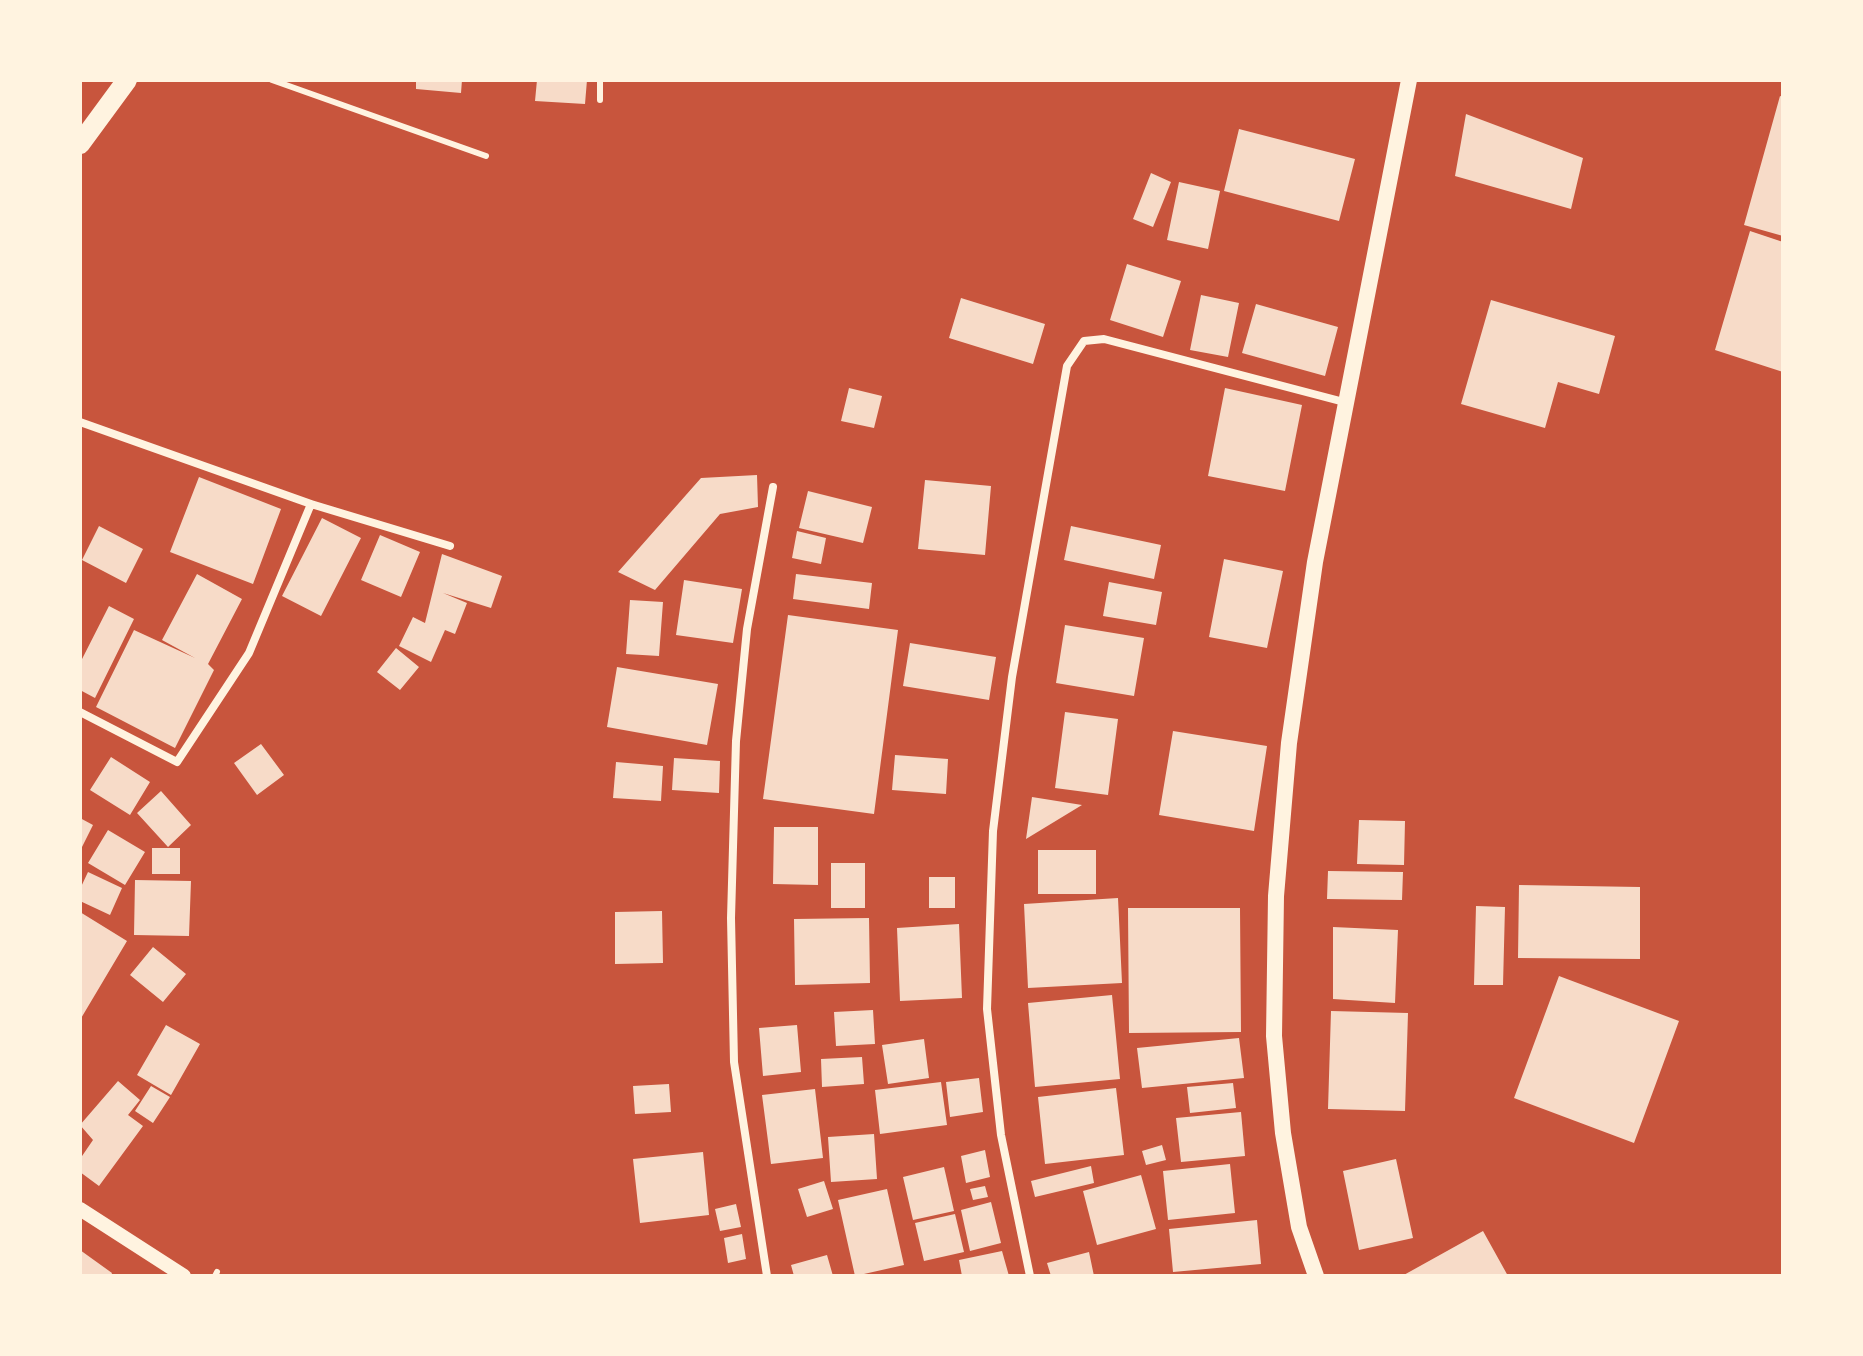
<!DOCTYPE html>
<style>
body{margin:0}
#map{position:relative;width:1863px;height:1356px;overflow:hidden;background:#c8553d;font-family:Manrope,sans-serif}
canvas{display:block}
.frame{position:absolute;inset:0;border:82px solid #fff3e0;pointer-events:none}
</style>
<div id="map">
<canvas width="1863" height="1356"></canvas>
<div class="frame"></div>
</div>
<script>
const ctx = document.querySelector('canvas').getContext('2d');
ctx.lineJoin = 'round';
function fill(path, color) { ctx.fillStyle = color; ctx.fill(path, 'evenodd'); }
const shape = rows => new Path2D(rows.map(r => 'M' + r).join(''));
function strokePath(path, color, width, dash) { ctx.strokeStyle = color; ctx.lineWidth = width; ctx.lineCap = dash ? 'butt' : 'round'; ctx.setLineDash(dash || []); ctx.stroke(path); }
const building = shape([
 [416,80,462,80,461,93,416,89],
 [537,80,587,80,585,104,535,101],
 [1780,96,1783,97,1783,236,1744,225],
 [1466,114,1583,158,1571,209,1455,176],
 [1239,129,1355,159,1339,221,1224,191],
 [1151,173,1171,182,1153,227,1133,219],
 [1179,182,1220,191,1208,249,1167,240],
 [1750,231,1783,242,1783,372,1715,350],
 [1127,264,1181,281,1163,337,1110,320],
 [1201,295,1239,303,1228,357,1190,350],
 [961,298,1045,324,1033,364,949,338],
 [1491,300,1615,336,1599,394,1558,382,1545,428,1461,404],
 [1256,304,1338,327,1325,376,1242,353],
 [849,388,882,396,874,428,841,421],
 [1225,388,1302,405,1285,491,1208,476],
 [757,475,758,507,720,514,655,590,618,572,701,478],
 [199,477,281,509,253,584,170,552],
 [925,480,991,486,985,555,918,549],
 [808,491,872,507,863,543,799,528],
 [322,518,361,538,321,616,282,596],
 [99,526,143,549,126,583,82,560],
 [1071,526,1161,545,1154,579,1064,560],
 [797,531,826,538,821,564,792,558],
 [380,535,420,552,401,597,361,580],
 [442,554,502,576,491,608,443,593,467,603,455,634,445,630,431,662,399,646,413,617,425,623],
 [1224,559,1283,571,1267,648,1209,637],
 [197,574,242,599,208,664,214,670,175,748,96,707,134,630,195,658,162,640],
 [796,574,872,583,869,609,793,599],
 [684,580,742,589,733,643,676,635],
 [1109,582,1162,592,1156,625,1103,616],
 [630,600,663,602,659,656,626,654],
 [109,606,134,619,95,698,80,690,80,663],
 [788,615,898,630,874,814,763,799],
 [1065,625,1144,638,1134,696,1056,683],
 [910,643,996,657,989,700,903,686],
 [396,648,419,667,400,690,377,672],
 [617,667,718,684,707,745,607,727],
 [1065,712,1118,719,1108,795,1055,788],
 [1173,731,1267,746,1254,831,1159,815],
 [261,744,284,775,257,795,234,763],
 [895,755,948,759,946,794,892,790],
 [111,757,150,782,130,815,90,790],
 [674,758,720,761,719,793,672,790],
 [616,762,663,766,661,801,613,798],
 [161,791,191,825,168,847,137,813],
 [1032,797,1082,805,1026,839],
 [80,818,93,825,80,851],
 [1359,820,1405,821,1404,865,1357,864],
 [774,827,818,827,818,885,773,884],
 [108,830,145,852,125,885,88,863],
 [152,848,180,848,180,874,152,874],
 [1038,850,1096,850,1096,894,1038,894],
 [831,863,865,863,865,908,831,908],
 [1328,871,1403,872,1402,900,1327,899],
 [88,872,122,888,110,915,80,901,80,889],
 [929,877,955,877,955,908,929,908],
 [135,880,191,881,189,936,134,935],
 [1519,885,1640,887,1640,959,1518,958],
 [1118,898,1122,983,1028,988,1024,904],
 [1476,906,1505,907,1503,985,1474,985],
 [1128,908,1240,908,1241,1032,1129,1033],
 [662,911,663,963,615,964,615,912],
 [80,912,127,941,80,1020],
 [869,918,870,983,795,985,794,919],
 [959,924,962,998,900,1001,897,928],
 [1333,927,1398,930,1395,1003,1333,999],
 [153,947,186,974,163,1002,130,975],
 [1559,976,1679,1021,1634,1143,1514,1098],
 [1112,995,1120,1079,1035,1087,1028,1003],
 [873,1010,875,1044,836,1046,834,1012],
 [1331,1011,1408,1013,1405,1111,1328,1109],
 [166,1025,200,1044,171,1095,137,1075],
 [797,1025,801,1072,763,1076,759,1028],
 [1239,1038,1244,1078,1142,1088,1137,1048],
 [924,1039,929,1078,888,1084,882,1045],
 [862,1057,864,1084,822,1087,821,1059],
 [979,1078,983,1112,950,1117,946,1082],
 [118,1081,140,1100,128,1115,143,1126,99,1186,80,1172,80,1159,93,1140,80,1125],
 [941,1082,947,1125,880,1134,875,1090],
 [1233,1083,1236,1108,1190,1113,1187,1087],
 [669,1084,671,1112,635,1114,633,1086],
 [151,1086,170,1097,153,1123,135,1111],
 [1116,1088,1124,1155,1045,1164,1038,1097],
 [815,1089,823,1158,771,1164,762,1095],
 [1241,1112,1245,1156,1181,1162,1176,1118],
 [874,1134,877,1179,831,1182,828,1137],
 [1162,1145,1166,1160,1146,1165,1142,1151],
 [985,1150,990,1177,966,1183,961,1156],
 [703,1152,709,1215,640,1223,633,1159],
 [1396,1159,1413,1238,1359,1250,1343,1171],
 [1230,1164,1235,1213,1168,1220,1163,1171],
 [1091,1166,1094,1183,1035,1197,1031,1181],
 [944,1167,954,1211,913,1220,903,1177],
 [1141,1175,1156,1229,1097,1245,1083,1191],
 [824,1181,833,1209,807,1217,798,1189],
 [985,1186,988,1197,973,1200,970,1189],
 [887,1189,904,1265,855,1276,838,1200],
 [991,1202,1001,1243,970,1251,961,1210],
 [736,1204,741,1227,720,1231,715,1209],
 [955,1214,964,1252,924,1261,915,1223],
 [1257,1220,1261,1264,1173,1272,1169,1229],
 [1483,1231,1508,1276,1402,1276],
 [742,1234,746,1259,728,1263,724,1238],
 [80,1250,112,1273,111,1276,80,1276],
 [1002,1251,1009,1276,962,1276,959,1260],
 [1089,1252,1094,1276,1051,1276,1047,1263],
 [827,1255,833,1276,794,1276,791,1265]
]);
const service = shape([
 [272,80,486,156],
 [600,100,600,80],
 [215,1276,217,1272]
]);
const minor = shape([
 [80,422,311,504,450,546],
 [80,712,177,762,249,653,311,504],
 [767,1276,734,1062,731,918,736,741,747,629,773,487],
 [1030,1276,1001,1135,987,1009,993,831,1012,677,1067,366,1084,341,1104,339,1344,402]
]);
const tertiary = shape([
 [80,1209,184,1276]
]);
const secondary = shape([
 [1316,1276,1299,1227,1283,1133,1274,1036,1276,896,1289,743,1315,562,1409,80]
]);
const primary = shape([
 [80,144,127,80]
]);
fill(building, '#f7dbc8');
strokePath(service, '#fff3e0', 6);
strokePath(minor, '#fff3e0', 8);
strokePath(tertiary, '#fff3e0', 14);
strokePath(secondary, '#fff3e0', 16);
strokePath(primary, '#fff3e0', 20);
</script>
